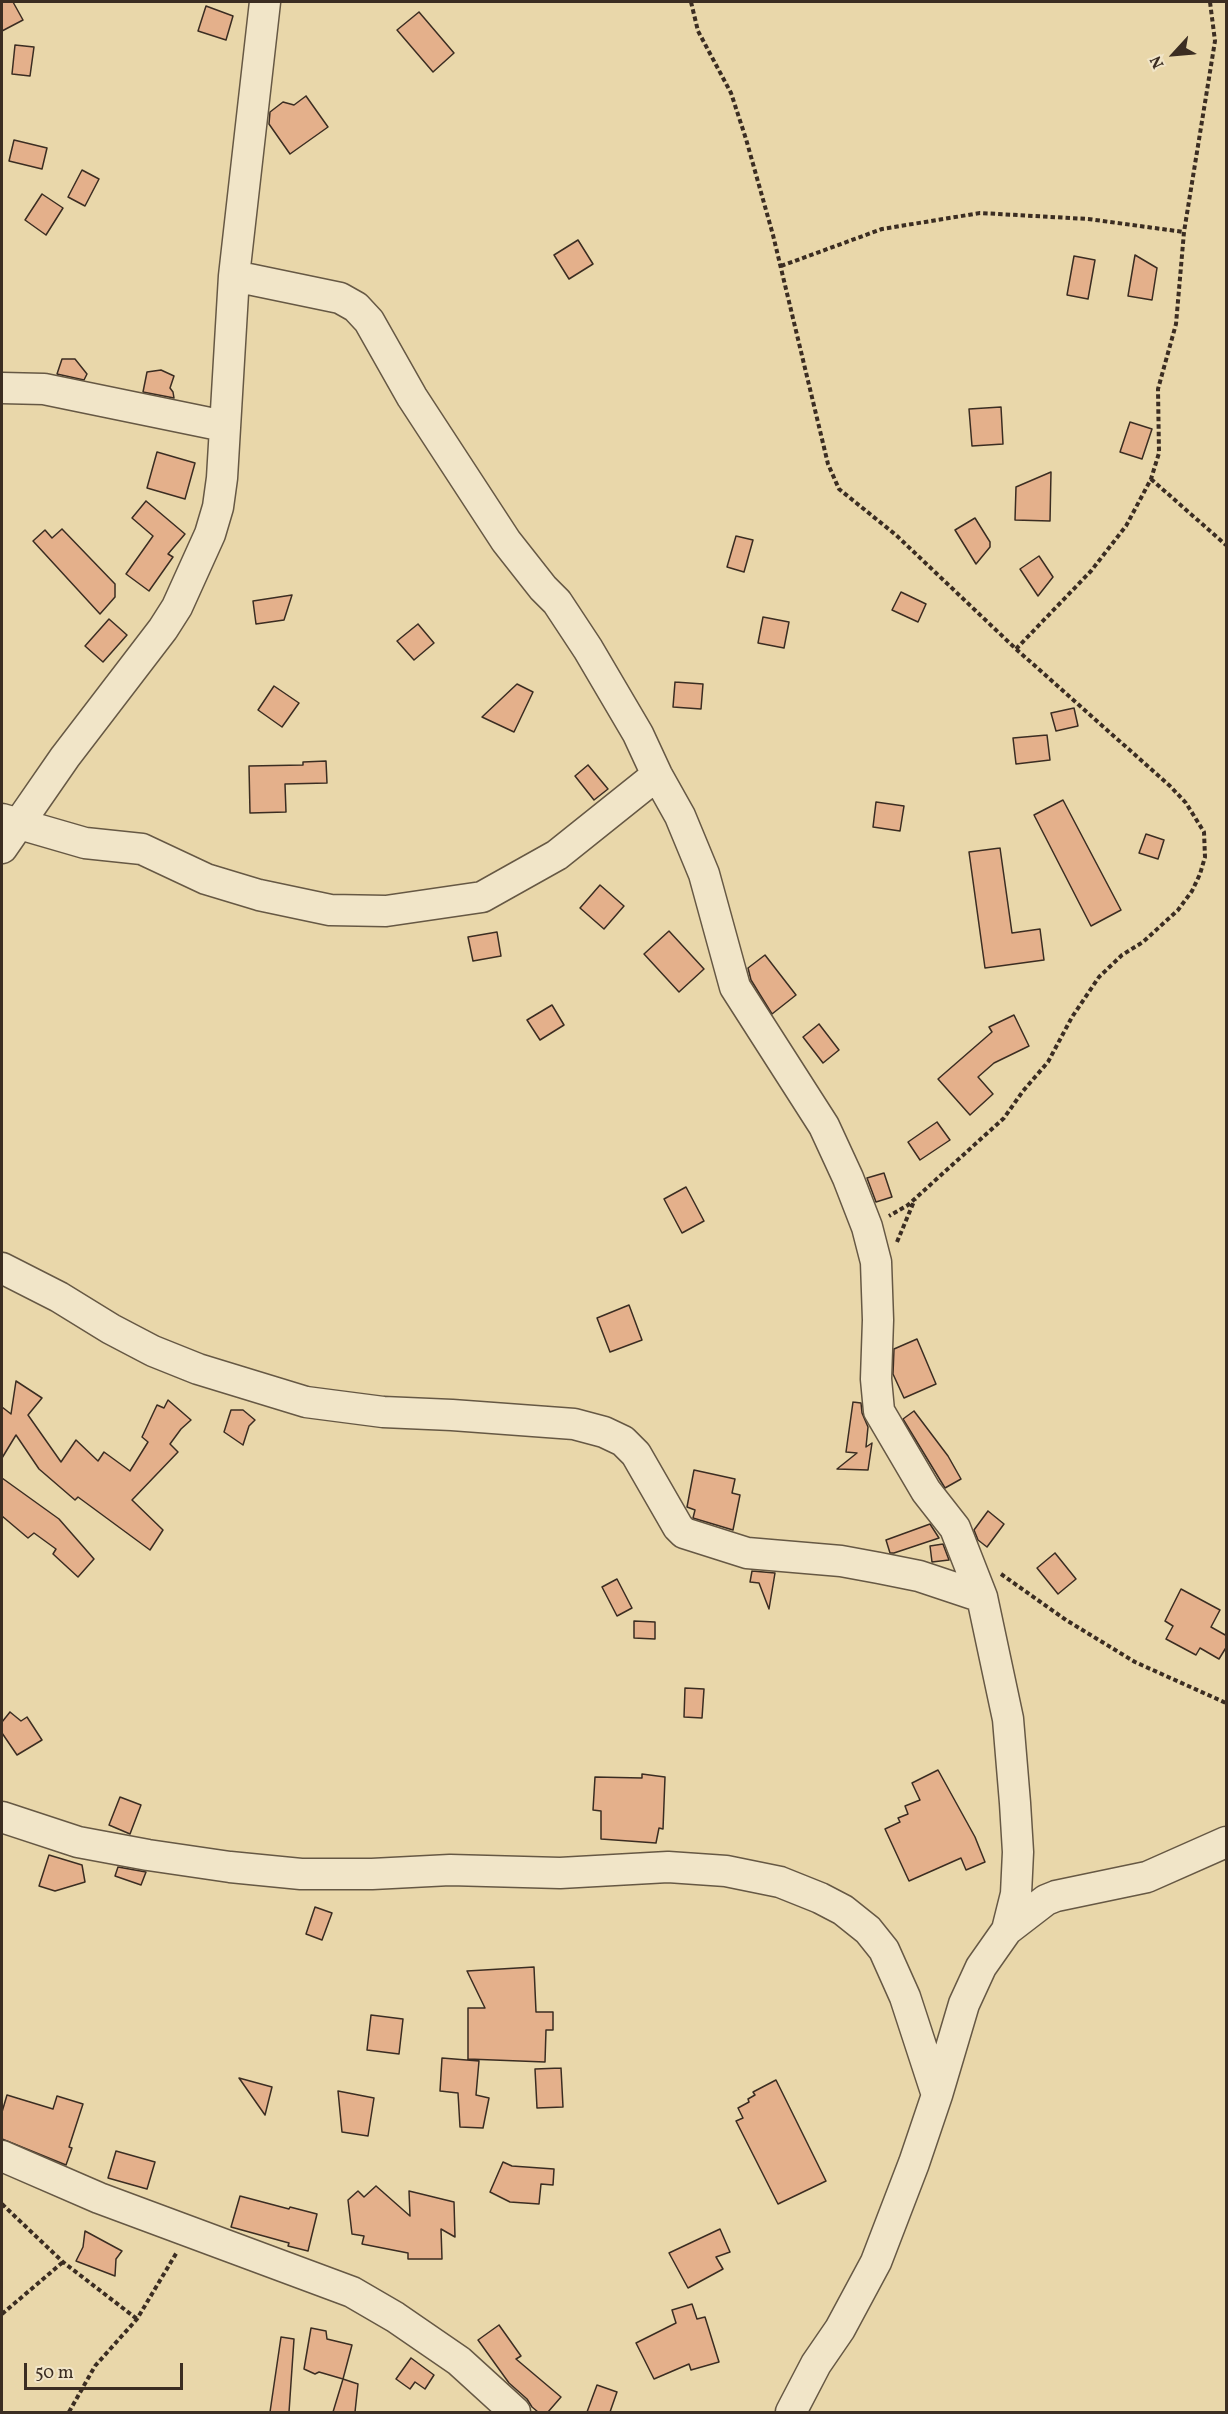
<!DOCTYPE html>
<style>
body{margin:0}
#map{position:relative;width:1228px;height:2414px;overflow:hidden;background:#e9d7aa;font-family:Vollkorn,serif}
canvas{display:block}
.frame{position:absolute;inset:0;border:3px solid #3b2d22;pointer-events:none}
.north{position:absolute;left:1144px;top:24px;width:60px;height:60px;-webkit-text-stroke:4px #f1e5c8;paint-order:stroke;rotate:244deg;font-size:16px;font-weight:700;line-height:24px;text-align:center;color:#3b2d22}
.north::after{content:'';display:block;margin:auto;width:21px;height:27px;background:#3b2d22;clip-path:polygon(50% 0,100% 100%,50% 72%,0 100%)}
.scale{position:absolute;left:24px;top:2363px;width:159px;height:27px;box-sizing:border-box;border:3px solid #3b2d22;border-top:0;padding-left:8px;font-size:18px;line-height:21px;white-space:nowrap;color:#3b2d22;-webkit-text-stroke:4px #f1e5c8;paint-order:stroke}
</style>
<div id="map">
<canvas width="1228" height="2414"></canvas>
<div class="frame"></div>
<div class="north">N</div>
<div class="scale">50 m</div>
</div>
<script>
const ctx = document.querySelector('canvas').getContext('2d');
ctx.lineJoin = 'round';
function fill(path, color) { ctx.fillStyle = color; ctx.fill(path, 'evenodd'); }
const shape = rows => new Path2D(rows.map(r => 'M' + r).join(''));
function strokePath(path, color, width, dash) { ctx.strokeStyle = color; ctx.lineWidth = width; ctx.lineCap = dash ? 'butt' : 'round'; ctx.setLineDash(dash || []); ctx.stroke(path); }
const building = shape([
 [2,2,13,2,23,20,2,31,2,2],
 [206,6,233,16,226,40,198,31,206,6],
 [419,12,454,53,433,72,397,30,419,12],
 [15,45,34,47,30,76,12,74,15,45],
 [306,96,328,127,290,154,269,124,270,112,283,102,294,105,306,96],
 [14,140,47,148,42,169,9,161,14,140],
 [82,170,99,179,85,206,68,197,82,170],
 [42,194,63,208,46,235,25,220,42,194],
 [578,240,593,264,569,279,554,255,578,240],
 [1135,255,1157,268,1152,300,1128,296,1135,255],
 [1074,256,1095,260,1088,299,1067,295,1074,256],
 [62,359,75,359,87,374,84,380,57,374,62,359],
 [161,370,174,376,170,388,173,392,174,398,143,392,147,372,161,370],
 [1001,407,1003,444,972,446,969,409,1001,407],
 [1130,422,1152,429,1142,459,1120,452,1130,422],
 [157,452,195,463,185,499,147,488,157,452],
 [1051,472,1050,521,1015,520,1016,487,1051,472],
 [146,501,185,534,168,554,173,557,149,591,126,574,153,536,132,518,146,501],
 [975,518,990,542,990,547,976,564,955,530,975,518],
 [62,529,115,584,115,597,100,614,33,541,45,530,52,538,62,529],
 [736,536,753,540,744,572,727,567,736,536],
 [1039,556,1053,577,1038,596,1020,569,1039,556],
 [901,592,926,604,918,622,892,610,901,592],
 [292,595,284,620,256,624,253,601,292,595],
 [763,617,789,622,784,648,758,643,763,617],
 [109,619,127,635,103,662,85,646,109,619],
 [418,624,434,643,414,660,397,641,418,624],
 [675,682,703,684,701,709,673,707,675,682],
 [517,684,533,692,514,732,482,717,517,684],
 [274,686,299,703,282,727,258,710,274,686],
 [1074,708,1078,726,1056,731,1051,713,1074,708],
 [1047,735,1050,760,1016,764,1013,738,1047,735],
 [326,761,327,783,285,784,286,812,250,813,249,766,303,765,303,762,326,761],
 [588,765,608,789,594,800,575,776,588,765],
 [1063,800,1121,910,1091,926,1034,815,1063,800],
 [876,802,904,806,900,831,873,827,876,802],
 [1146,834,1164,840,1158,859,1139,853,1146,834],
 [1000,848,1012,933,1040,929,1044,960,985,968,969,852,1000,848],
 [600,885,624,906,604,929,580,908,600,885],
 [669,931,704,969,679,992,644,954,669,931],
 [497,932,501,956,473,961,468,937,497,932],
 [765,955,796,995,772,1014,751,980,748,968,765,955],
 [552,1005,564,1025,540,1040,527,1020,552,1005],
 [1014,1015,1029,1046,994,1063,978,1077,993,1094,970,1115,938,1079,992,1032,989,1027,1014,1015],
 [819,1024,839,1050,823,1063,803,1037,819,1024],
 [937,1122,950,1140,920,1160,908,1142,937,1122],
 [884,1173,892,1197,876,1202,867,1178,884,1173],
 [686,1187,704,1221,682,1233,664,1199,686,1187],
 [629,1305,642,1340,610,1352,597,1318,629,1305],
 [917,1339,936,1384,904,1398,893,1374,894,1349,917,1339],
 [16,1381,42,1398,28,1415,61,1462,76,1440,98,1461,104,1452,130,1471,148,1442,142,1437,157,1405,164,1408,168,1400,191,1420,181,1429,170,1444,178,1452,132,1500,163,1530,150,1550,78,1497,75,1500,39,1469,16,1435,2,1458,2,1407,11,1414,16,1381],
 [853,1402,861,1403,862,1413,868,1427,866,1447,872,1443,868,1470,837,1469,857,1453,846,1452,853,1402],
 [231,1410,243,1410,255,1420,249,1426,243,1445,224,1432,231,1410],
 [914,1411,948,1456,961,1479,945,1488,903,1419,914,1411],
 [694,1470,735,1479,732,1493,740,1495,733,1530,693,1518,695,1510,687,1507,694,1470],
 [2,1478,59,1519,94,1559,78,1577,53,1554,56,1549,34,1533,28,1538,2,1516,2,1478],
 [988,1511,1004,1524,987,1547,978,1540,974,1530,988,1511],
 [930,1524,939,1538,894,1553,890,1553,886,1540,930,1524],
 [943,1544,949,1560,932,1562,930,1546,943,1544],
 [1055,1553,1076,1579,1058,1594,1037,1568,1055,1553],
 [752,1571,775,1573,769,1609,759,1583,750,1582,752,1571],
 [617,1579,632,1608,617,1616,602,1587,617,1579],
 [1181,1589,1220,1610,1211,1627,1227,1636,1227,1646,1219,1659,1200,1648,1196,1655,1166,1639,1173,1626,1165,1621,1181,1589],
 [634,1621,655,1622,655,1639,634,1638,634,1621],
 [685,1688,704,1689,702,1718,684,1717,685,1688],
 [10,1712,21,1721,27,1717,42,1740,17,1755,2,1733,2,1722,10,1712],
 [938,1770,975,1837,985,1862,966,1870,961,1858,909,1881,885,1829,900,1822,898,1818,908,1814,905,1806,920,1800,912,1783,938,1770],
 [642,1774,665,1777,663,1829,659,1828,656,1843,601,1839,601,1811,593,1810,595,1777,642,1778,642,1774],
 [120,1797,141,1805,130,1834,109,1825,120,1797],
 [49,1855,82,1865,85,1882,55,1891,39,1886,49,1855],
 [118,1867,146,1872,141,1885,115,1876,118,1867],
 [315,1907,332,1913,322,1940,306,1934,315,1907],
 [534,1967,536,2012,553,2012,553,2030,546,2030,545,2062,468,2059,468,2008,485,2008,467,1971,534,1967],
 [371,2015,403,2019,399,2054,367,2050,371,2015],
 [442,2058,479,2061,476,2095,489,2098,483,2128,460,2127,458,2093,440,2091,442,2058],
 [561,2068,563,2107,537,2108,535,2069,561,2068],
 [239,2078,272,2087,265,2115,239,2078],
 [776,2080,826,2181,778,2204,736,2121,743,2118,738,2108,749,2102,748,2099,755,2095,753,2092,776,2080],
 [338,2091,374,2098,368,2136,342,2132,338,2091],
 [7,2095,53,2109,57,2096,83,2104,69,2147,72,2148,66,2165,2,2139,2,2112,7,2095],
 [116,2151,155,2162,147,2189,108,2178,116,2151],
 [503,2162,512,2166,554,2169,553,2185,541,2184,539,2204,510,2202,490,2192,503,2162],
 [376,2186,410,2216,409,2191,454,2202,455,2237,441,2229,442,2259,408,2259,408,2253,362,2244,364,2236,352,2234,348,2200,358,2191,364,2197,376,2186],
 [240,2196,289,2209,290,2207,317,2214,308,2251,288,2246,289,2243,231,2227,240,2196],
 [720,2229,730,2252,716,2257,723,2269,688,2288,669,2253,720,2229],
 [85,2231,122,2251,116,2259,115,2276,76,2261,83,2247,85,2231],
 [692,2304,697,2319,705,2317,719,2362,691,2370,689,2364,654,2379,636,2343,676,2323,672,2310,692,2304],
 [499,2325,521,2356,516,2359,561,2397,548,2412,538,2412,532,2407,527,2399,509,2383,478,2340,499,2325],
 [311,2328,326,2331,327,2339,352,2345,343,2379,319,2372,315,2374,304,2369,311,2328],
 [281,2337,294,2339,289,2412,270,2412,281,2337],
 [411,2358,434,2375,425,2389,415,2382,410,2389,396,2379,411,2358],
 [343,2379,358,2384,355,2412,333,2412,343,2379],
 [597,2385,617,2392,610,2412,587,2412,597,2385]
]);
const path = shape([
 [691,2,698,31,731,93,746,139,773,235,828,464,839,489,896,535,1016,649,1170,786,1186,803,1204,832,1205,857,1200,874,1192,891,1178,910,1143,942,1122,955,1099,977,1072,1017,1048,1062,1023,1091,1004,1118,908,1205,889,1216],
 [781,266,882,229,980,213,1088,219,1184,232],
 [1151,479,1226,545],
 [1016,649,1091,571,1126,526,1151,479,1159,453,1158,389,1176,324,1184,232,1215,41,1210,2],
 [897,1242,915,1199],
 [1001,1574,1066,1620,1135,1662,1226,1703],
 [2,2204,63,2262,137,2319],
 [2,2314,63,2262],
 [69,2412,95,2366,137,2319,177,2252]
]);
const minor = shape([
 [234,276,340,298,356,307,369,321,412,397,506,541,543,588,557,602,588,649,638,734,657,775,680,816,704,874,735,987,824,1126,848,1178,867,1227,876,1262,878,1320,876,1379,879,1411,926,1491,955,1528,982,1597,1008,1719,1015,1803,1018,1852,1016,1894,1007,1930],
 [2,388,44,389,224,426],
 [2,819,85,843,142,849,206,879,259,895,330,910,386,911,482,897,557,855,657,775],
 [2,848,65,757,163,629,177,607,210,534,218,507,222,478,234,276,265,2],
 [2,1268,59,1297,111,1329,153,1351,198,1369,306,1402,383,1412,452,1415,574,1424,604,1432,623,1441,636,1454,678,1527,684,1533,747,1553,841,1561,879,1568,919,1576,982,1597],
 [2,1817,78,1842,148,1855,230,1867,301,1874,372,1874,450,1870,560,1873,668,1867,726,1871,780,1882,820,1898,843,1910,868,1930,884,1950,905,1997,937,2095],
 [2,2156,99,2198,352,2292,395,2317,459,2361,515,2412],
 [791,2412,816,2364,840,2329,876,2262,914,2163,937,2095,964,2004,981,1967,1007,1930,1046,1900,1056,1896,1147,1877,1226,1842]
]);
fill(building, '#e4b08b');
strokePath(building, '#3b2d22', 1.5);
strokePath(minor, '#665844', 33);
strokePath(path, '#3b2d22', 4, [4.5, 3]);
strokePath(minor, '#f1e5c8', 30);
</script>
